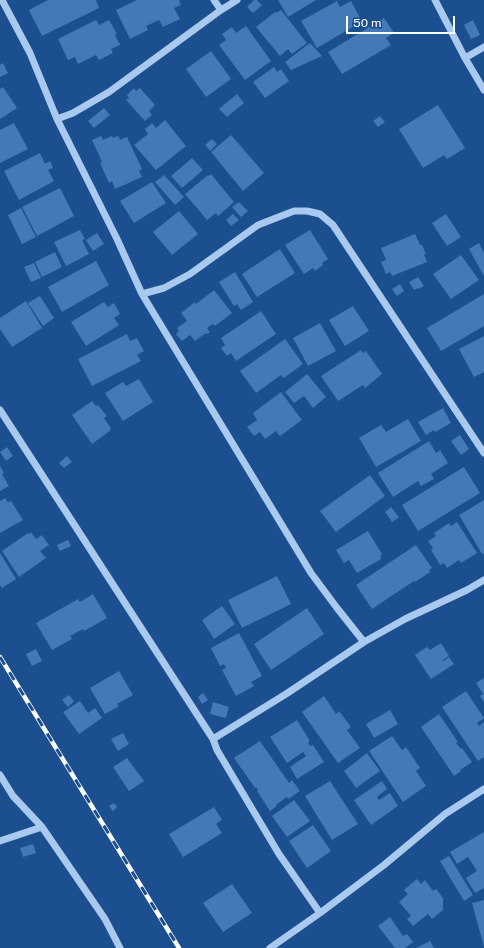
<!DOCTYPE html>
<style>
body{margin:0}
#map{position:relative;width:484px;height:948px;overflow:hidden;background:#1b4f8f;font-family:"Public Sans",sans-serif}
canvas{display:block}
.scale{position:absolute;left:346px;top:16px;width:109px;height:18px;box-sizing:border-box;border:2px solid #fff;border-top:0;padding-left:5px;font-size:12px;line-height:14px;white-space:nowrap;color:#fff;-webkit-text-stroke:3px #1b4f8f;paint-order:stroke}
</style>
<div id="map">
<canvas width="484" height="948"></canvas>
<div class="scale">50 m</div>
</div>
<script>
const ctx = document.querySelector('canvas').getContext('2d');
ctx.lineJoin = 'round';
function fill(path, color) { ctx.fillStyle = color; ctx.fill(path, 'evenodd'); }
const shape = rows => new Path2D(rows.map(r => 'M' + r).join(''));
function strokePath(path, color, width, dash) { ctx.strokeStyle = color; ctx.lineWidth = width; ctx.lineCap = dash ? 'butt' : 'round'; ctx.setLineDash(dash || []); ctx.stroke(path); }
const building = shape([
 [48,0,96,0,99,8,42,36,29,10],
 [137,0,179,0,181,5,174,8,180,19,163,27,159,20,146,26,148,30,130,39,116,10],
 [254,0,257,0,262,5,253,13,247,7],
 [278,0,316,0,288,17],
 [337,1,340,7,351,1,360,18,354,21,356,25,317,48,301,21],
 [281,10,307,43,292,54,288,49,280,56,256,27,275,12,276,13],
 [384,18,394,33,386,38,391,45,342,74,328,52],
 [96,20,99,25,109,20,117,34,115,35,120,45,111,49,113,53,99,60,96,55,78,64,75,57,68,60,58,39],
 [473,20,480,35,471,39,464,25],
 [246,26,271,61,245,80,219,45,226,40,222,34,232,27,236,33],
 [310,43,322,56,291,70,285,62],
 [211,51,231,79,206,97,186,69],
 [3,63,8,73,0,77,0,65],
 [274,67,277,72,281,69,289,81,265,98,253,82],
 [3,87,17,108,0,119,0,89],
 [134,88,136,91,140,88,155,105,149,111,152,115,145,121,126,100,129,98,127,95],
 [237,94,244,103,227,117,219,109],
 [438,105,465,148,447,159,444,155,423,168,399,129],
 [104,108,110,115,94,128,88,121],
 [380,116,385,122,378,127,373,121],
 [165,120,186,146,156,170,134,145,148,134,145,129,152,123,156,128],
 [14,123,28,149,0,163,0,130],
 [231,135,264,173,243,191,211,152],
 [101,136,103,140,112,136,113,138,118,136,120,140,127,137,142,169,139,171,142,177,115,189,112,181,109,183,100,163,102,162,92,140],
 [212,139,217,144,210,151,205,145],
 [40,153,45,164,50,161,53,168,48,170,54,181,19,200,4,171],
 [192,158,203,170,182,188,171,176],
 [211,174,234,202,218,216,216,213,207,220,185,194,208,175,209,176],
 [164,175,184,197,175,205,155,182],
 [152,182,166,203,134,223,120,201],
 [60,188,74,216,37,236,22,207],
 [239,202,248,211,241,217,232,207],
 [21,208,36,237,22,244,8,215],
 [179,211,198,234,172,255,153,232],
 [233,214,239,220,231,226,226,220],
 [446,214,461,237,447,246,432,223],
 [80,230,85,239,82,240,89,254,66,266,54,242],
 [310,230,328,259,322,263,323,265,315,271,313,268,304,274,285,245],
 [97,233,104,244,93,251,86,240],
 [415,234,420,245,422,245,426,254,424,254,427,262,392,276,390,272,386,274,381,262,386,260,381,248],
 [479,243,484,253,484,276,469,249],
 [280,249,295,273,257,297,242,274],
 [55,252,62,267,42,277,35,262],
 [461,255,479,280,451,299,433,274],
 [96,261,109,285,62,312,48,287],
 [34,263,41,278,31,282,24,267],
 [235,272,253,302,241,310,237,304,234,306,219,282],
 [418,277,424,286,418,289,418,288,414,290,409,282],
 [400,284,404,291,397,296,392,289],
 [214,290,232,313,215,326,213,324,207,328,210,332,207,334,206,333,195,341,190,335,182,341,176,334,179,331,177,328,187,321,181,313,195,302,196,304],
 [484,294,484,326,441,351,427,328],
 [40,296,54,318,43,326,28,303],
 [26,301,42,328,12,347,0,329,0,318],
 [104,302,108,307,114,303,120,314,114,318,119,325,86,346,71,322],
 [353,306,369,331,345,346,329,320],
 [261,311,276,334,236,361,231,353,227,356,221,348,225,345,221,338],
 [320,323,336,351,308,366,293,338],
 [127,334,130,341,137,338,144,351,137,355,141,361,92,386,78,359],
 [484,336,484,372,474,377,459,349],
 [285,339,303,364,284,378,281,375,256,393,240,371],
 [361,350,363,353,366,351,382,374,365,388,363,385,338,401,321,376],
 [307,374,326,397,313,408,304,396,294,403,285,392],
 [139,379,153,402,123,421,105,393,123,382,126,386],
 [281,392,302,420,280,436,276,431,265,439,260,432,254,436,247,427,257,420,253,413],
 [92,401,96,406,98,405,107,416,104,418,111,428,110,429,111,430,92,444,72,415],
 [443,408,451,423,435,432,434,430,426,435,418,422],
 [408,419,421,441,376,467,359,438,381,425,386,432],
 [460,435,469,449,461,455,451,441],
 [429,441,436,453,440,450,448,463,431,474,434,479,421,486,418,481,393,497,378,473],
 [7,447,13,456,6,461,0,452],
 [67,456,72,462,64,468,59,463],
 [0,466,4,473,2,474,9,486,0,491],
 [464,467,480,493,418,531,402,505],
 [370,475,385,496,336,532,320,511],
 [5,498,8,502,11,501,23,520,0,533,0,501],
 [484,500,484,553,482,554,459,515],
 [391,507,399,517,392,522,385,512],
 [457,522,477,553,461,563,459,560,447,568,444,563,440,565,431,550,433,548,428,541,436,536,434,533,449,523,451,526],
 [368,531,382,554,380,556,381,559,357,573,349,560,344,563,336,550],
 [31,532,36,539,42,535,49,545,40,551,46,558,19,577,2,551,28,533,29,534],
 [68,540,71,546,60,551,57,545],
 [416,545,432,568,429,570,430,572,415,582,414,581,372,609,356,585],
 [0,553,16,579,2,588,0,585],
 [277,576,291,604,242,628,228,600],
 [93,594,107,618,84,631,83,629,70,636,72,639,52,650,36,623,78,599,80,602],
 [222,606,235,624,214,639,202,620],
 [307,608,324,634,271,670,254,644],
 [239,633,262,676,251,682,254,686,236,696,222,670,226,668,224,664,220,666,211,648],
 [441,643,449,656,443,660,444,661,449,657,454,664,431,679,415,655,427,647,430,650],
 [36,649,42,661,32,666,26,654],
 [119,671,133,695,117,704,119,706,105,714,90,688],
 [484,678,484,702,480,696,483,694,476,683],
 [466,691,484,718,477,723,479,726,484,722,484,757,478,761,442,707],
 [203,693,208,700,202,704,198,697],
 [69,695,74,701,68,707,62,700],
 [324,696,336,714,339,711,351,727,347,730,360,748,338,763,302,712],
 [80,701,88,713,95,708,102,718,79,734,63,712],
 [213,702,229,707,226,718,210,714],
 [390,710,398,724,374,738,366,724],
 [439,714,458,742,456,743,461,749,462,748,472,762,460,770,461,771,454,776,421,727],
 [297,720,310,741,308,742,310,746,313,745,324,762,297,779,290,767,306,756,303,752,287,763,270,737],
 [123,733,129,744,118,751,111,739],
 [392,736,402,750,406,747,420,768,416,771,426,786,403,802,369,751],
 [260,741,289,783,292,780,300,791,288,799,287,797,276,805,277,806,270,811,257,791,258,790,256,787,255,788,234,758],
 [367,753,380,771,356,788,344,771],
 [127,758,144,781,129,791,113,767],
 [330,781,358,824,332,840,305,796],
 [382,781,387,789,377,797,379,800,390,793,398,806,371,825,354,800],
 [294,800,310,821,287,837,272,816],
 [114,803,117,807,113,811,109,806],
 [214,807,222,820,216,824,222,833,183,857,169,834],
 [313,825,331,851,307,868,289,841],
 [484,832,484,888,475,893,466,878,477,871,468,857,457,864,450,852],
 [33,844,36,853,23,857,20,848],
 [449,856,473,895,464,901,440,861],
 [417,879,421,884,425,880,433,891,436,889,443,898,443,910,432,919,428,914,413,926,407,919,411,916,399,902,408,894,404,890],
 [232,884,252,913,223,932,203,903],
 [484,900,484,947,472,903],
 [390,917,403,936,407,934,413,942,405,948,395,948,378,926],
 [430,941,434,948,416,948]
]);
const minor = shape([
 [2,0,30,53,57,119,117,239,142,294,311,573,337,608,364,642],
 [214,0,221,10],
 [435,0,465,58,484,90],
 [465,58,484,47],
 [57,119,73,113,109,92,221,10,237,0],
 [142,294,164,288,190,274,258,225,294,211,307,211,320,214,333,225,484,453],
 [0,410,213,739,217,750,279,854,320,913],
 [213,739,286,694,364,642,405,619,467,590,484,580],
 [0,775,13,796,42,827,105,919,120,948],
 [0,841,42,827],
 [270,948,320,913,384,865,445,814,484,789]
]);
const rail = shape([
 [0,657,179,948]
]);
fill(building, '#4478b7');
strokePath(minor, '#a9c9ee', 7);
strokePath(rail, '#fff', 4.5);
strokePath(rail, '#1b4f8f', 3, [9]);
</script>
